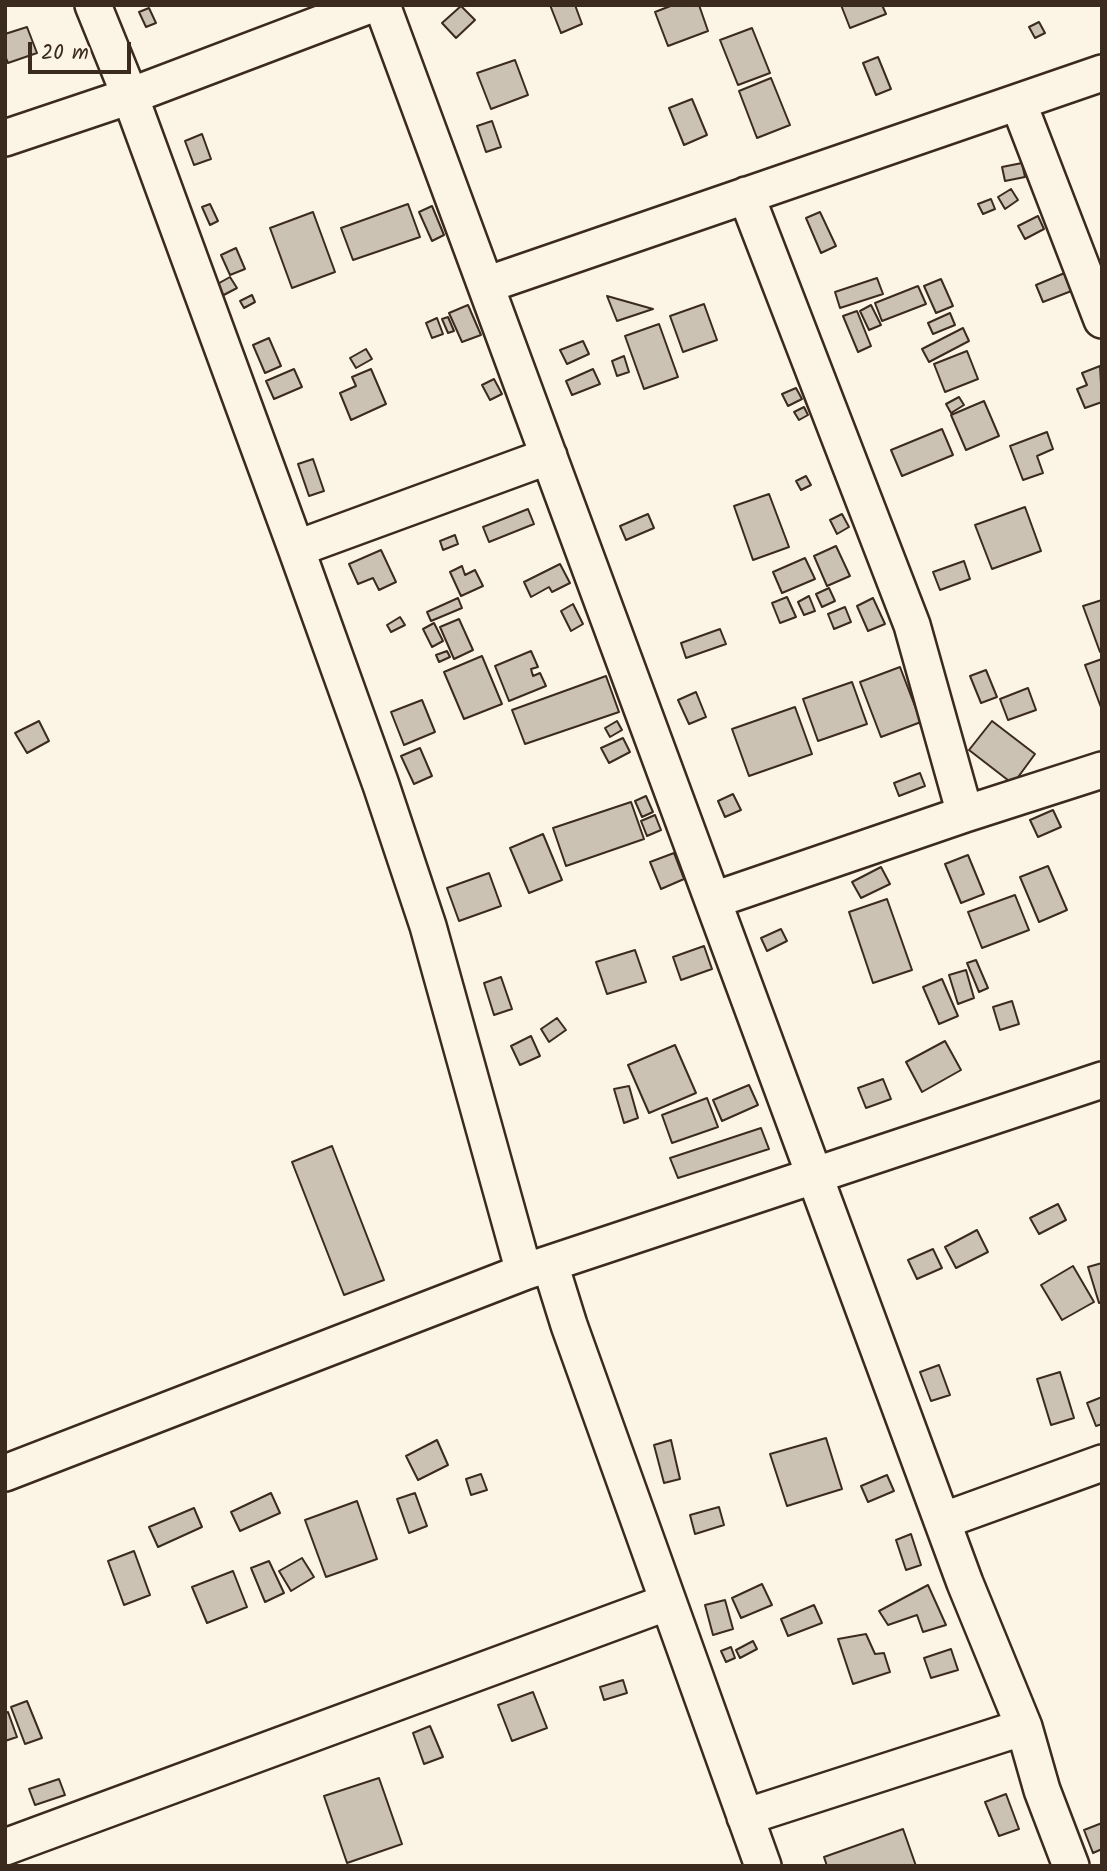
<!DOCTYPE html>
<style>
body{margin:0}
#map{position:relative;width:1107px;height:1871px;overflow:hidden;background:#fcf5e5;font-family:Kalam,sans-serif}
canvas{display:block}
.frame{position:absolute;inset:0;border:7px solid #3b2a1e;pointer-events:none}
.scale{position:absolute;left:28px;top:42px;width:103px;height:32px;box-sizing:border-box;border:4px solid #3b2a1e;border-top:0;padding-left:9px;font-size:21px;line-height:24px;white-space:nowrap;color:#3b2a1e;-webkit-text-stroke:5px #fcf5e5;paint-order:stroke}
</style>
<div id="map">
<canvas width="1107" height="1871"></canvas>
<div class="frame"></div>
<div class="scale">20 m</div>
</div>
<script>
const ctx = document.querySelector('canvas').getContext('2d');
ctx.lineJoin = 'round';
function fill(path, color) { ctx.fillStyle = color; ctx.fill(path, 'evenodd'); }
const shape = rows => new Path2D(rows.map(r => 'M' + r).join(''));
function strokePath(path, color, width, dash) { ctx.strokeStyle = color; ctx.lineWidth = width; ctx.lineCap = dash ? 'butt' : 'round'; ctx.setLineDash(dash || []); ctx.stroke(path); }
const building = shape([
 [550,5,575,5,582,24,561,33,550,5],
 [673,5,699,5,708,31,668,46,655,12,673,5],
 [841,5,882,5,886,14,850,28,841,5],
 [461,6,475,20,456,38,442,23,461,6],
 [149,8,156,23,146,27,139,12,149,8],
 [1039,22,1045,33,1035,38,1029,27,1039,22],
 [27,27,37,53,8,63,5,56,5,34,27,27],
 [752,28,770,73,738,85,720,40,752,28],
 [878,57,891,89,876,95,863,63,878,57],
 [515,60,528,95,491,109,477,73,515,60],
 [771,78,790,125,757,138,739,91,771,78],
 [692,99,707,135,684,145,669,108,692,99],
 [492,121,501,147,486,152,477,126,492,121],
 [202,134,211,159,194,165,185,141,202,134],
 [1022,163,1025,177,1005,181,1002,167,1022,163],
 [1011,189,1018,200,1005,209,998,197,1011,189],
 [991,199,995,209,983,214,978,204,991,199],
 [210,204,218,221,210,225,202,207,210,204],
 [408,204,420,237,353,260,341,228,408,204],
 [432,206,444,235,432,241,419,212,432,206],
 [313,212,335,272,292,288,270,228,313,212],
 [820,212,836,246,821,253,806,218,820,212],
 [1038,216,1044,229,1025,239,1018,226,1038,216],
 [236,248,245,269,230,275,221,255,236,248],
 [1067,272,1074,290,1043,302,1036,285,1067,272],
 [230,277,237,288,218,298,212,287,230,277],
 [877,278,883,294,840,308,835,292,877,278],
 [941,279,953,306,936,313,924,286,941,279],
 [918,286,926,304,882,321,875,303,918,286],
 [252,295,255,302,244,308,240,301,252,295],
 [607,296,653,309,617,321,607,296],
 [704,304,717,340,683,352,670,316,704,304],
 [468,305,481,335,462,342,449,313,468,305],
 [871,305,881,325,869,330,860,311,871,305],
 [857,311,871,346,858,352,843,316,857,311],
 [950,313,955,325,933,334,928,323,950,313],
 [448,317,454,331,448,333,442,319,448,317],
 [437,318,443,334,432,338,426,323,437,318],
 [659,324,678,377,644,389,625,336,659,324],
 [963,328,969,341,929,362,922,349,963,328],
 [269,338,281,366,265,373,253,345,269,338],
 [583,341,589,354,567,364,560,350,583,341],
 [366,349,372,359,356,368,350,358,366,349],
 [967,351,978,379,945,392,934,364,967,351],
 [624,356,629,372,617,376,612,361,624,356],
 [1100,366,1102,402,1085,408,1077,389,1087,385,1082,373,1100,366],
 [294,369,302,387,274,399,266,381,294,369],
 [371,369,386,404,351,420,340,393,356,386,352,377,371,369],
 [593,369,600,384,572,395,566,381,593,369],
 [494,379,502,394,490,400,482,385,494,379],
 [796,388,802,399,788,406,782,394,796,388],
 [959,397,964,405,951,413,946,404,959,397],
 [984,401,999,436,966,450,951,415,984,401],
 [804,407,808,415,799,420,794,412,804,407],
 [942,429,953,455,902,476,891,450,942,429],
 [1047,432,1053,449,1037,456,1043,473,1023,480,1010,446,1047,432],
 [313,459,324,491,309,496,298,464,313,459],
 [806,476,811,485,801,490,796,481,806,476],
 [769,494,789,547,753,560,734,506,769,494],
 [1025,507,1041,551,992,569,975,525,1025,507],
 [528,509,534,524,489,542,483,527,528,509],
 [648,514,654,528,626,540,620,526,648,514],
 [842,514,849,527,837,534,830,520,842,514],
 [455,535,458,544,443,550,440,541,455,535],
 [836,546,850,576,827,586,814,556,836,546],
 [381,550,396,582,379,590,373,578,358,584,349,564,381,550],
 [805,558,815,579,782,593,773,572,805,558],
 [964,561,970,579,940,590,933,572,964,561],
 [560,564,570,583,552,592,549,587,531,597,524,582,560,564],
 [462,566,465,575,475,570,483,586,461,596,450,572,462,566],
 [829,588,835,601,822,607,816,594,829,588],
 [809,596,815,611,804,615,798,602,809,596],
 [787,597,796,617,780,623,772,603,787,597],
 [458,598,462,608,431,621,427,612,458,598],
 [873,598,885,624,868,631,857,606,873,598],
 [1102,600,1102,652,1100,652,1083,606,1102,600],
 [573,604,583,624,571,631,561,611,573,604],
 [845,607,851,622,834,629,828,614,845,607],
 [400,617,405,625,391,632,387,625,400,617],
 [459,619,473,650,454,659,440,627,459,619],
 [434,623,443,641,432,647,423,629,434,623],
 [720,629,726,644,686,658,681,643,720,629],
 [447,651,450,657,439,662,436,655,447,651],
 [531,651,538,667,531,669,533,676,540,673,546,686,509,701,495,666,531,651],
 [482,656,502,704,464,719,444,672,482,656],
 [1102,659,1102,710,1085,665,1102,659],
 [900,667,921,722,881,737,860,682,900,667],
 [986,670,997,697,981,703,970,676,986,670],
 [606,676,619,712,525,744,512,710,606,676],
 [852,682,867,724,818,741,803,699,852,682],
 [1028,688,1036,710,1008,720,1000,699,1028,688],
 [696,692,706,717,689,724,678,700,696,692],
 [422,700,435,732,404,745,391,712,422,700],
 [795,707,812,754,749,776,732,729,795,707],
 [39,721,49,741,27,753,15,733,39,721],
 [617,721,622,730,610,737,605,728,617,721],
 [992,721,1035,754,1013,784,969,750,992,721],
 [623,738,630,752,609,763,601,748,623,738],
 [420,748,432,776,414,784,401,756,420,748],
 [920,773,925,786,899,796,894,783,920,773],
 [733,794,741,810,725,817,718,801,733,794],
 [646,796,653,812,642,817,635,801,646,796],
 [631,802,644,839,566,866,553,828,631,802],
 [1053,810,1061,827,1038,837,1030,820,1053,810],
 [655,815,661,830,647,836,641,821,655,815],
 [543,834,562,880,529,893,510,848,543,834],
 [674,853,684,879,661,889,650,862,674,853],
 [968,855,984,894,961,903,945,864,968,855],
 [1048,866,1067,910,1039,922,1020,877,1048,866],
 [881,867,890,884,861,898,852,882,881,867],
 [489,873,501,906,459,921,447,888,489,873],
 [1015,895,1029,930,982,948,968,912,1015,895],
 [887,899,912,970,873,983,849,912,887,899],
 [781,929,787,941,767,951,761,938,781,929],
 [704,946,712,969,681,980,673,957,704,946],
 [635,950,646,982,607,994,596,962,635,950],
 [976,960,988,988,979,992,967,963,976,960],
 [966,970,974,998,958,1004,949,975,966,970],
 [501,977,512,1009,494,1015,484,983,501,977],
 [942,979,958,1016,939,1024,923,987,942,979],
 [1012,1001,1019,1024,1000,1030,993,1007,1012,1001],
 [557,1018,566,1030,549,1042,541,1029,557,1018],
 [531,1036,540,1056,520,1065,511,1046,531,1036],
 [945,1041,961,1070,922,1092,906,1062,945,1041],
 [675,1045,696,1093,649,1113,628,1065,675,1045],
 [883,1079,891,1099,866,1108,858,1088,883,1079],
 [749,1085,758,1105,722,1121,713,1100,749,1085],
 [629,1086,638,1118,624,1123,614,1089,629,1086],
 [707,1098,718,1127,672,1143,662,1115,707,1098],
 [761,1128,769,1149,678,1178,670,1158,761,1128],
 [332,1146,384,1280,344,1295,292,1162,332,1146],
 [1058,1204,1066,1220,1039,1234,1030,1218,1058,1204],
 [977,1230,988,1252,956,1268,945,1247,977,1230],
 [933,1249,942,1268,917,1279,908,1260,933,1249],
 [1102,1263,1102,1302,1099,1303,1088,1267,1102,1263],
 [1073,1266,1094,1302,1062,1320,1041,1285,1073,1266],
 [939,1365,950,1395,931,1401,920,1372,939,1365],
 [1060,1372,1074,1418,1051,1425,1037,1379,1060,1372],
 [1102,1397,1102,1424,1096,1426,1087,1403,1102,1397],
 [826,1438,842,1489,787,1506,770,1454,826,1438],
 [437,1440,448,1465,418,1480,406,1456,437,1440],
 [671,1440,680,1479,664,1483,654,1445,671,1440],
 [481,1474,487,1490,471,1495,466,1479,481,1474],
 [887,1475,894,1491,868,1502,861,1486,887,1475],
 [271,1493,280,1513,240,1531,231,1512,271,1493],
 [415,1493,427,1526,409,1533,397,1499,415,1493],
 [357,1501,377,1559,326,1577,305,1520,357,1501],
 [719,1507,724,1525,695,1534,690,1515,719,1507],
 [194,1508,202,1527,158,1547,149,1527,194,1508],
 [911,1534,921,1565,906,1570,896,1540,911,1534],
 [134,1551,150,1595,124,1605,108,1561,134,1551],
 [302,1558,314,1577,291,1591,279,1571,302,1558],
 [269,1561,284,1593,265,1602,251,1568,269,1561],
 [233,1571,247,1607,207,1623,192,1587,233,1571],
 [762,1584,772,1605,741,1618,732,1598,762,1584],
 [928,1585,946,1625,923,1632,917,1615,888,1625,879,1611,928,1585],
 [725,1600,733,1629,713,1635,705,1605,725,1600],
 [814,1605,822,1623,788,1636,781,1619,814,1605],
 [866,1634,875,1654,884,1653,890,1672,853,1684,838,1639,866,1634],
 [753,1641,757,1649,740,1658,736,1650,753,1641],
 [731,1647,735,1658,726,1662,721,1651,731,1647],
 [951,1649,958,1670,931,1678,924,1658,951,1649],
 [623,1680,627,1693,604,1700,600,1687,623,1680],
 [533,1692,547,1728,512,1741,498,1705,533,1692],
 [27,1701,42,1738,25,1744,11,1707,27,1701],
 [8,1712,17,1737,5,1741,5,1713,8,1712],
 [430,1726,443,1757,424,1764,413,1733,430,1726],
 [379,1778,402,1844,347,1863,324,1796,379,1778],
 [59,1779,65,1795,35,1805,29,1789,59,1779],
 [1006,1794,1019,1829,999,1836,985,1802,1006,1794],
 [1102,1823,1102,1849,1093,1853,1084,1830,1102,1823],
 [903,1829,916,1866,827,1866,824,1857,903,1829]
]);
const street = shape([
 [93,5,130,96,297,551,381,785,428,926,524,1272],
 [382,5,965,1583,1024,1727,1042,1790,1071,1866],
 [1018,102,1102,320],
 [5,138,130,96,370,5],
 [746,195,912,625,965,814],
 [486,285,1102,73],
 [297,551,309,544,549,456],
 [714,900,965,814,1102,770],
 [550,1264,569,1325,763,1866],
 [5,1473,524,1272,1102,1080],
 [942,1521,1102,1463],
 [745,1817,1024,1727],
 [5,1847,668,1602]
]);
fill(building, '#ccc2b3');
strokePath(building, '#3b2a1e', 2);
strokePath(street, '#3b2a1e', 40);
strokePath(street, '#fcf5e5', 35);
</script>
